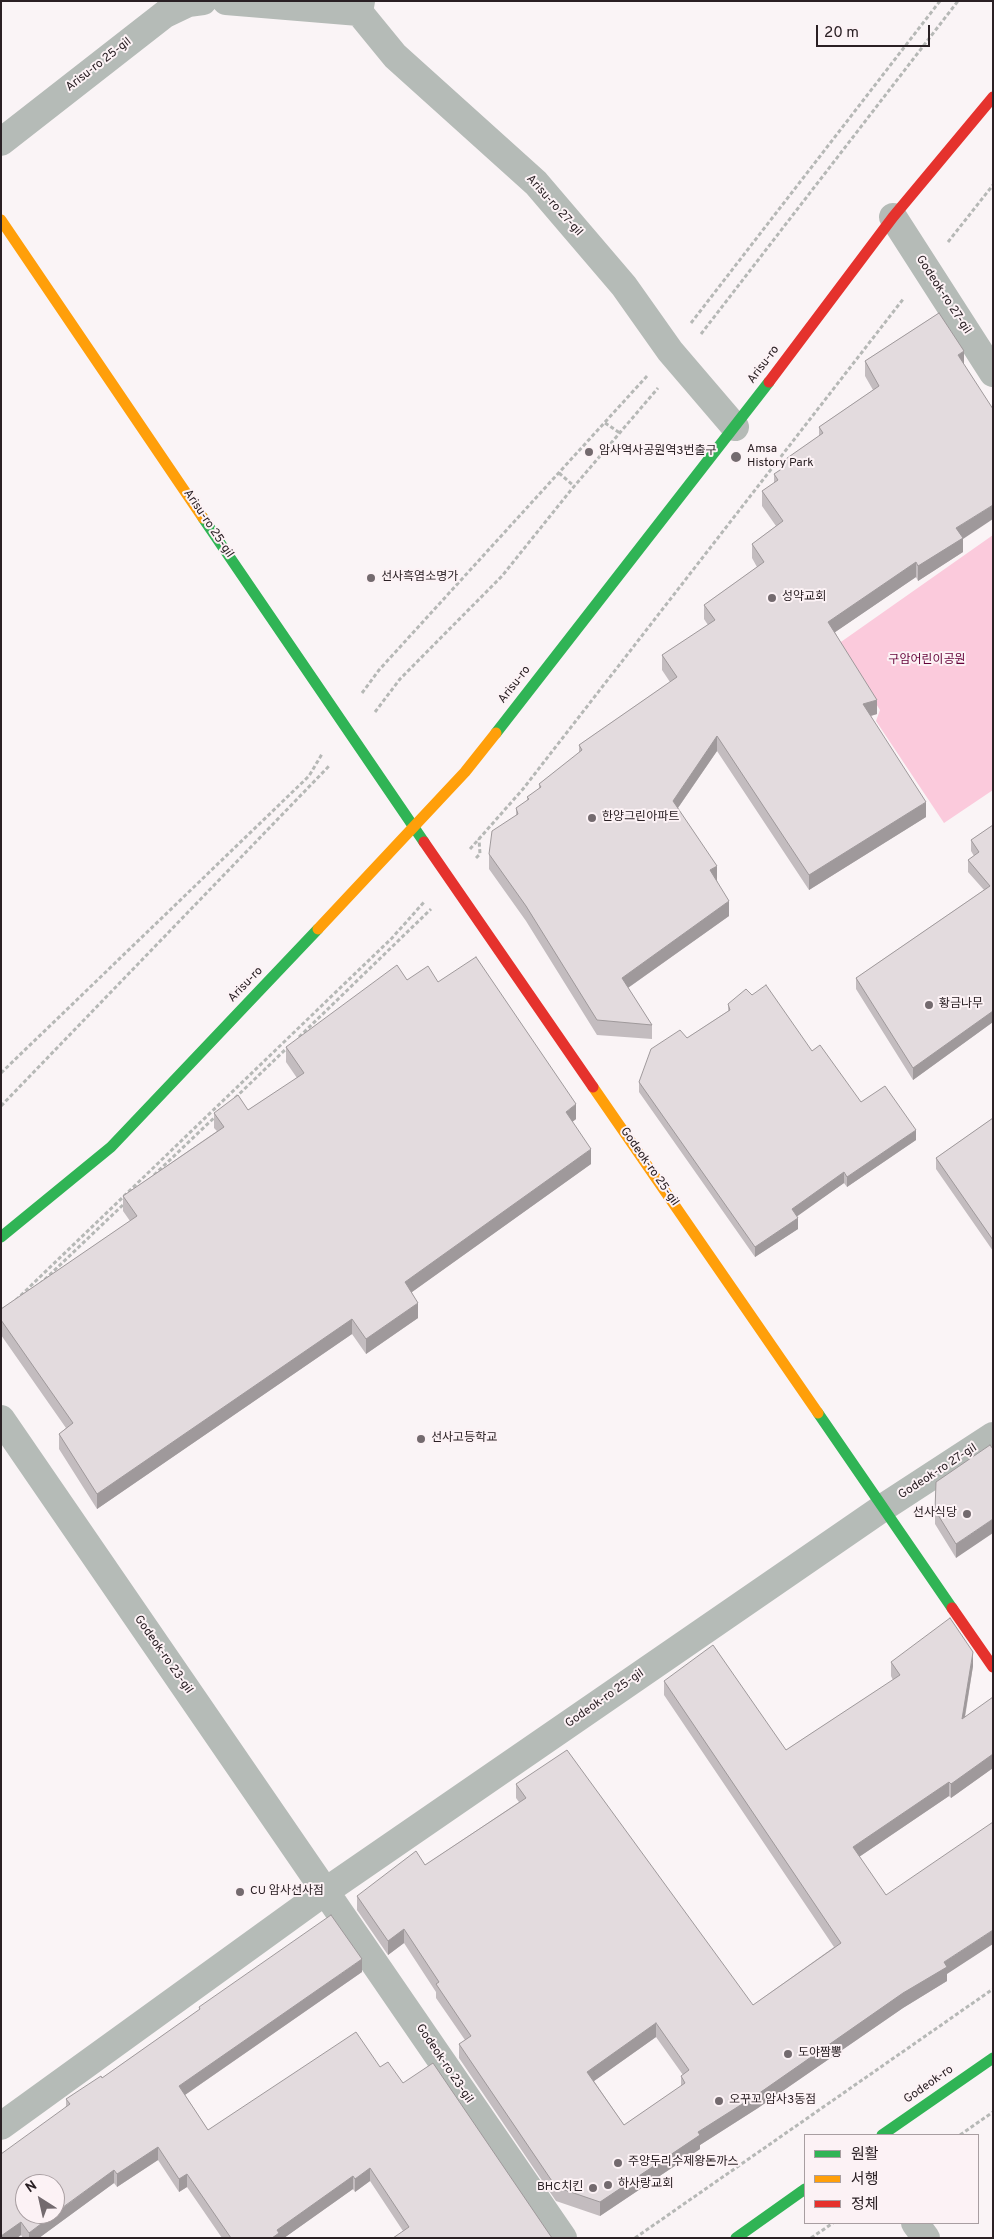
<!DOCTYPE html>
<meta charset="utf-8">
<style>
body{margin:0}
#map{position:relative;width:994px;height:2239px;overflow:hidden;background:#faf4f6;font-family:Overpass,"Noto Sans KR",sans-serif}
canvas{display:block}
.frame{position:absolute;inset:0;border:2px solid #2a2024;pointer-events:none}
.legend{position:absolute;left:804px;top:2134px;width:175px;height:90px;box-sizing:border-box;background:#fcf2f5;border:1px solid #a89ea1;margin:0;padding:6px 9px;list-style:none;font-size:15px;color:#2a2024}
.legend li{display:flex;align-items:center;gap:10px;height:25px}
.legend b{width:25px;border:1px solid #a89ea1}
.north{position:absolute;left:15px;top:2174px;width:50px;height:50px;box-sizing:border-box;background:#fcf2f5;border:1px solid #a89ea1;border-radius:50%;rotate:325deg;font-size:14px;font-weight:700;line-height:20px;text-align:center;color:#2a2024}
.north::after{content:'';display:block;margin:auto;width:18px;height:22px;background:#736a6e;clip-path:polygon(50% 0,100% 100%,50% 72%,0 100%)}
.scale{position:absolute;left:816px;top:25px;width:114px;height:22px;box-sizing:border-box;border:2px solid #2a2024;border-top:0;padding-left:6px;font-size:15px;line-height:18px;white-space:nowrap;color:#2a2024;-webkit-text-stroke:4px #fcf2f5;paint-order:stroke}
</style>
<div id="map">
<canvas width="994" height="2239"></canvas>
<div class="frame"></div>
<ul class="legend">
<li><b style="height:6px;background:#30b455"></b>원활</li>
<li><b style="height:6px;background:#ff9f0a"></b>서행</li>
<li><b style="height:6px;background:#e5322d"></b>정체</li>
</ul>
<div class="north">N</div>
<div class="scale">20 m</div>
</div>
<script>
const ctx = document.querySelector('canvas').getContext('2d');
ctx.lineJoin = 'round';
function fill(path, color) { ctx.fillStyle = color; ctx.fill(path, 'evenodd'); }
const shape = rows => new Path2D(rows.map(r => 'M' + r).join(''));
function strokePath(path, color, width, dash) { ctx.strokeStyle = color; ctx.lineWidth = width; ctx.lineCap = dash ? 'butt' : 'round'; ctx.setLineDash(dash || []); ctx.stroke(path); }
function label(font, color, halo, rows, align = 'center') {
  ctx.font = font + ' Overpass,"Noto Sans KR",sans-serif'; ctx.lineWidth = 4; ctx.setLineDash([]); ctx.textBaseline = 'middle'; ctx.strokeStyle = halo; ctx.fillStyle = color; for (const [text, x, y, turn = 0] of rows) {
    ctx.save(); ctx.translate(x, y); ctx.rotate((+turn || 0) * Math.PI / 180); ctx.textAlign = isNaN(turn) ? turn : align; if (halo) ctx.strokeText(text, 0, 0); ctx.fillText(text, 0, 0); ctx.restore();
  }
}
const green = shape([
 [993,535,993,790,944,823,876,721,880,710,838,644]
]);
const path = shape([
 [948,242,993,185],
 [691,323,940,1],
 [701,334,958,1],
 [605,423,620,433],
 [559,473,574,486],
 [362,693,379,670,647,376],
 [375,712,400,679,502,576,571,490,658,388],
 [470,849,523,789,904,298],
 [476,858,480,854,479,839],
 [299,1037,431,909],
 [1,1073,309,776,322,754],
 [235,1098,287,1048],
 [1,1106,330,765],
 [154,1175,216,1116],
 [40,1284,126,1202],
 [16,1300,392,938,425,901],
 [960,2135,993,2112],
 [635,2238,993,1989],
 [811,2238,833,2223]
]);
const street = shape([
 [226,1,359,12],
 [361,1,359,12,395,56,536,183,624,286,670,351,735,427],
 [1,142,165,14,188,3,203,1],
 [893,217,993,373],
 [1,1419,563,2238],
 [1,2126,326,1891,884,1507,993,1436],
 [915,2223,926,2238]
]);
const fast = shape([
 [203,518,424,842],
 [496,733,769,382],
 [1,1237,111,1147,318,929],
 [818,1413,952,1608],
 [882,2135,993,2058],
 [736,2238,805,2189]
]);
const slow = shape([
 [1,220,203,518],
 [318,929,465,772,496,733],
 [593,1087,818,1413]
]);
const jam = shape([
 [769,382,893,217,993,97],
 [424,842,593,1087],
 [952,1608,993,1667]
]);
const wall = shape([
 [939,313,963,539,963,552,918,581,916,577,835,632,877,714,871,716,926,817,809,890,717,751,678,808,717,880,729,916,628,988,652,1025,652,1039,597,1035,526,921,489,869,489,854,516,816,516,808,527,801,527,797,539,789,539,784,579,753,579,745,670,682,662,670,662,655,708,625,704,619,704,605,757,567,752,558,752,544,776,526,762,506,762,491,774,483,774,474,780,470,780,463,819,436,819,427,873,390,865,376,865,361],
 [993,825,993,1022,913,1080,856,989,856,978,984,890,968,872,968,860,974,856,971,851,971,840],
 [407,980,438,982,576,1119,572,1122,591,1164,412,1292,418,1318,366,1354,352,1334,97,1509,59,1449,59,1434,66,1428,1,1335,1,1309,130,1221,123,1211,123,1196,217,1131,214,1128,214,1113,248,1110,297,1078,286,1062,286,1047],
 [728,1004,812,1051,861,1102,916,1140,847,1187,844,1183,796,1216,798,1229,755,1257,639,1092,639,1082,687,1038,728,1011],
 [993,1118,993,1251,936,1169,936,1158],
 [993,1449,956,1558,935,1524,935,1510],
 [891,1662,973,1666,965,1718,993,1697,993,1768,951,1798,949,1796,859,1857,886,1895,947,1974,947,1981,903,2008,758,2108,700,2145,700,2149,600,2216,556,2201,459,2058,459,2044,465,2040,436,1998,436,1992,404,1943,388,1955,357,1910,357,1896,425,1865,519,1802,516,1798,516,1784,753,2005,834,1947,664,1695,664,1681,786,1750,893,1680,891,1676],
 [656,2037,683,2075,681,2076,681,2086,624,2125,594,2081],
 [362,1972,185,2095,208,2130,380,2067,403,2083,552,2238,403,2231,370,2181,355,2192,353,2189,284,2238,222,2238,187,2187,179,2192,158,2160,117,2187,114,2183,39,2238,23,2238,21,2235,17,2238,1,2238,66,2106,66,2099,102,2078,199,2010,199,2007]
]);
const shadedWall = shape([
 [964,351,964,366,958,355],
 [993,505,993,519,963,539,963,552,918,581,918,566,956,528],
 [916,562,916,577,828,637,828,622],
 [877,700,877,714,863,718,863,704],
 [717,736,717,751,673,815,673,801],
 [926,802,926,817,809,890,809,875],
 [717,866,717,880,710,885,710,870],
 [729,901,729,916,622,992,622,978],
 [993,1011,993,1022,913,1080,913,1068],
 [576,1104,576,1119,566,1127,566,1112],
 [916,1130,916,1140,847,1187,847,1177],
 [591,1149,591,1164,405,1297,405,1282],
 [844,1172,844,1183,792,1220,792,1209],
 [798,1218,798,1229,755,1257,755,1247],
 [418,1303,418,1318,366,1354,366,1339],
 [352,1319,352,1334,97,1509,97,1494],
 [993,1519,993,1533,956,1558,956,1544],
 [973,1652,973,1666,962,1733,962,1719],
 [993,1754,993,1768,951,1798,951,1784],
 [949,1782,949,1796,853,1861,853,1847],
 [404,1929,404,1943,388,1955,388,1941],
 [993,1930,993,1944,947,1974,947,1981,903,2008,758,2108,700,2145,700,2149,600,2216,600,2202,698,2132,944,1962],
 [362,1959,362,1972,179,2099,179,2086],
 [656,2023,656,2037,587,2086,587,2072],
 [158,2147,158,2160,117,2187,117,2174],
 [370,2168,370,2181,355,2192,355,2179],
 [114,2170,114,2183,39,2238,29,2238,29,2233],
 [187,2174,187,2187,179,2192,179,2179],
 [353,2176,353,2189,284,2238,272,2238,277,2230],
 [21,2222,21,2235,17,2238,1,2238,1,2236]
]);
const building = shape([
 [939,313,964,351,958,355,993,409,993,505,956,528,963,538,918,566,916,562,828,622,877,700,863,704,926,802,809,875,717,736,673,801,717,866,710,870,729,901,622,978,652,1025,597,1020,526,906,489,854,492,831,518,814,516,808,529,799,527,797,541,787,539,784,582,750,579,745,677,677,662,655,715,620,704,605,764,562,752,544,783,521,762,491,778,480,774,474,783,468,780,463,823,433,819,427,879,386,865,361,939,313],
 [993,825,993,1011,913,1068,856,978,990,886,968,860,979,852,971,840,993,825],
 [476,957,576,1104,566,1112,591,1149,405,1282,418,1303,366,1339,352,1319,97,1494,59,1434,73,1423,1,1320,1,1309,137,1216,123,1196,224,1127,214,1113,238,1095,248,1110,304,1073,286,1047,397,965,407,980,428,966,438,982,476,957],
 [766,985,812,1051,820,1045,861,1102,885,1086,916,1130,847,1177,844,1172,792,1209,798,1218,755,1247,639,1082,651,1049,680,1030,687,1038,730,1010,728,1004,746,989,752,995,766,985],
 [993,1118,993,1240,936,1158,993,1118],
 [990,1445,993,1449,993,1519,956,1544,935,1510,936,1482,990,1445],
 [950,1618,973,1652,962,1719,993,1697,993,1754,951,1784,949,1782,853,1847,886,1895,993,1822,993,1930,944,1962,947,1967,903,1993,758,2094,698,2132,700,2135,600,2202,556,2187,459,2044,471,2036,436,1984,439,1982,404,1929,388,1941,357,1896,416,1851,425,1865,526,1798,516,1784,567,1750,753,2005,841,1943,664,1681,713,1645,786,1750,900,1675,891,1662,950,1618],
 [656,2023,689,2070,681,2076,685,2083,624,2125,587,2072,656,2023],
 [331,1915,362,1959,179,2086,208,2130,356,2032,380,2067,388,2062,403,2083,433,2063,552,2238,393,2238,409,2227,370,2168,355,2179,353,2176,277,2230,279,2233,272,2238,231,2238,187,2174,179,2179,158,2147,117,2174,114,2170,55,2213,55,2184,25,2184,25,2214,54,2214,29,2233,21,2222,1,2236,1,2154,70,2104,66,2099,101,2076,102,2078,200,2009,199,2007,331,1915]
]);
const markers = [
 [589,452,5,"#736a6e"],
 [736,457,6,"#736a6e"],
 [371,578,5,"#736a6e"],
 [772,598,5,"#736a6e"],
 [592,818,5,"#736a6e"],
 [929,1005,5,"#736a6e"],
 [421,1439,5,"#736a6e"],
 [967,1514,5,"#736a6e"],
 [240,1892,5,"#736a6e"],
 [788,2054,5,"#736a6e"],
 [719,2101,5,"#736a6e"],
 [618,2163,5,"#736a6e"],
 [608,2185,5,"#736a6e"],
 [593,2188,5,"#736a6e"]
];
const streetNames = [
 ["Arisu-ro 25-gil",99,65,-38],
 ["Arisu-ro 27-gil",554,206,48],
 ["Godeok-ro 27-gil",943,295,57],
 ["Arisu-ro",764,365,-53],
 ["Arisu-ro 25-gil",208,524,56],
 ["Arisu-ro",515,685,-52],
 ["Arisu-ro",246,985,-46],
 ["Godeok-ro 25-gil",649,1167,55],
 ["Godeok-ro 27-gil",938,1472,-33],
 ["Godeok-ro 23-gil",163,1655,55],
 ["Godeok-ro 25-gil",605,1699,-35],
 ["Godeok-ro 23-gil",444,2064,56],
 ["Godeok-ro",929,2085,-35]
];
const poiNames = [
 ["Amsa",747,450],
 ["History Park",747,464],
 ["암사역사공원역3번출구",599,452],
 ["선사흑염소명가",381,578],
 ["성약교회",782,598],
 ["한양그린아파트",602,818],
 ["황금나무",939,1005],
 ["선사고등학교",431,1439],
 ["선사식당",957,1514,"right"],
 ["CU 암사선사점",250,1892],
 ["도야짬뽕",798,2054],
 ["오꾸꼬 암사3동점",729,2101],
 ["주양두리수제왕돈까스",628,2163],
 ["하사랑교회",618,2185],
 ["BHC치킨",583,2188,"right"]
];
const parkNames = [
 ["구암어린이공원",927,661]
];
fill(green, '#fbcadc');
strokePath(path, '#b6b8b6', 3, [4, 2.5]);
strokePath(street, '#b5bbb7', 28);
strokePath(fast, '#30b455', 11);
strokePath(slow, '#ff9f0a', 11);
strokePath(jam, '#e5322d', 11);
fill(wall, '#c3bcbf');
fill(shadedWall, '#9f999b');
fill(building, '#e3dbde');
strokePath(building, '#9f999b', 1);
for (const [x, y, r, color] of markers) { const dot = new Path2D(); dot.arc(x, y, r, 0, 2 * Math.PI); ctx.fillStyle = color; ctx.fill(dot); strokePath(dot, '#fcf2f5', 2); }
label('12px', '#2a2024', '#fcf2f5', streetNames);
label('12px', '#2a2024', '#fcf2f5', poiNames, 'left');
label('12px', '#640038', '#fcf2f5', parkNames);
</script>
